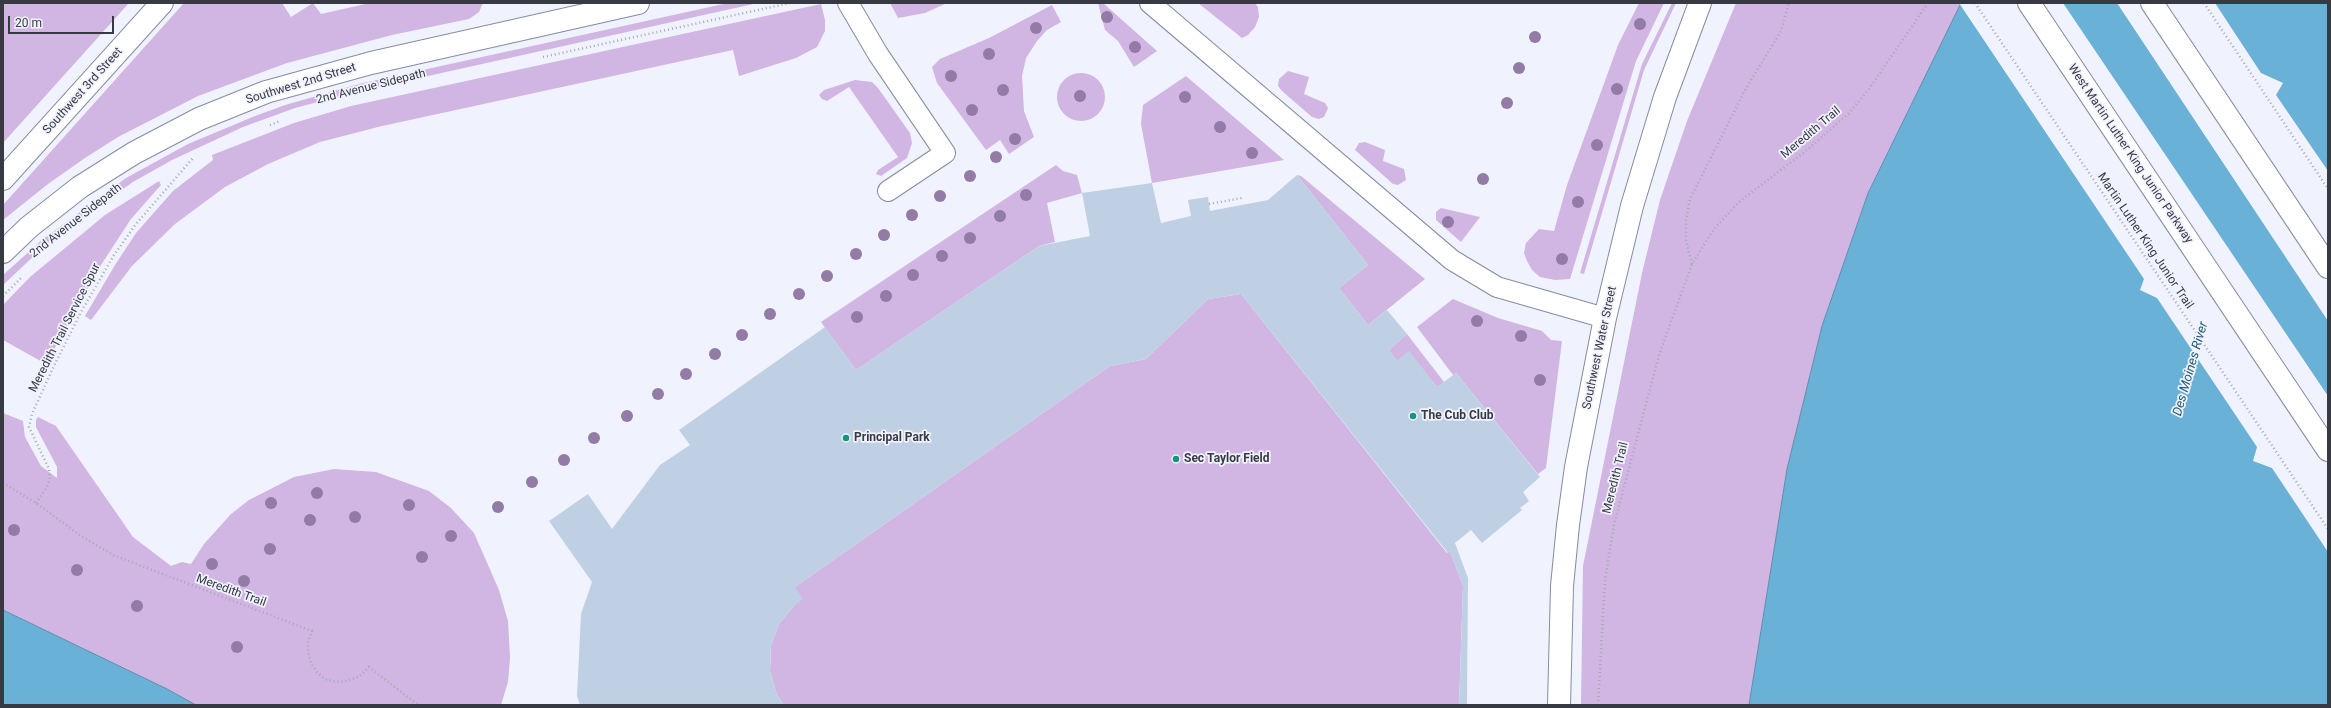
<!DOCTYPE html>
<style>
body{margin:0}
#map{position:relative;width:2331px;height:708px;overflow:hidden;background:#f0f3fd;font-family:Roboto,sans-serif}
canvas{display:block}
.frame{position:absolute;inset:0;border:4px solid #373943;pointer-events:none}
.scale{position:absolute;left:8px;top:16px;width:106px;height:18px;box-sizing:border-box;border:2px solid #373943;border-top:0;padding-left:5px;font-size:12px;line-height:14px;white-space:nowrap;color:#373943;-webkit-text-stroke:3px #f0f3fd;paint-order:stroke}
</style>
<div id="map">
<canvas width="2331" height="708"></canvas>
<div class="frame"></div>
<div class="scale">20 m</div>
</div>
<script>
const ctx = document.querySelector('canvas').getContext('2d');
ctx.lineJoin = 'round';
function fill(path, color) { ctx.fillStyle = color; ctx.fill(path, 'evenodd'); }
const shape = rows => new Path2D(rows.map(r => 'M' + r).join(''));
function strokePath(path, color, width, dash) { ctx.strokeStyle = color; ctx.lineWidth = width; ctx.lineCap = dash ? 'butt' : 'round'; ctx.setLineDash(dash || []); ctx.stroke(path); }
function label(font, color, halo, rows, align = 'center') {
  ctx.font = font + ' Roboto,sans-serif'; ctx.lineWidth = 3.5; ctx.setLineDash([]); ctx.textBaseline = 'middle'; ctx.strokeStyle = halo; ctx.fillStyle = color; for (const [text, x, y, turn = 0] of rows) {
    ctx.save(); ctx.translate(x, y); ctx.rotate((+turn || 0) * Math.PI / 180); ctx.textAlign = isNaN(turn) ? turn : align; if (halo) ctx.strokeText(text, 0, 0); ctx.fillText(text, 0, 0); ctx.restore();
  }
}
const green = shape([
 [3,3,129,3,3,143],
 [184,3,282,3,291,17,313,3,321,14,370,3,483,3,479,12,469,19,392,35,287,63,198,96,118,137,85,158,48,184,3,220,3,205],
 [728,3,758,3,360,91,295,108,243,127,172,160,133,182,53,238,3,285,3,275,42,240,126,178,188,144,255,116,285,105,359,84],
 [890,3,947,3,925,13,898,18],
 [1098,3,1103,3,1157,51,1134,67,1118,41,1105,30],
 [1198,3,1255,3,1258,7,1259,17,1255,27,1248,35,1242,38],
 [1639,3,1664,3,1636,61,1570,279,1555,280,1540,277,1532,270,1527,261,1524,253,1526,243,1539,229,1554,231,1567,185,1618,45],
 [1672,3,1676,3,1644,70,1584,274,1580,273,1642,64],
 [1736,3,1961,3,1868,192,1822,326,1787,469,1749,705,1581,705,1583,566,1642,273,1660,200,1687,121],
 [821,4,825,20,825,31,817,47,796,58,739,76,733,50,382,126,320,142,268,164,225,187,175,224,132,266,91,320,85,316,115,265,136,233,173,191,213,160,212,155,294,123,351,106],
 [1052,5,1061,22,1047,30,1037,41,1026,58,1022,76,1024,111,1034,137,1009,154,1000,140,986,150,937,83,932,67,940,59,989,38],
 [1288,71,1309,77,1304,94,1325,103,1328,108,1324,117,1319,119,1312,117,1282,91,1278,86,1279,79],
 '1057 97a24 24 0 1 1 48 0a24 24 0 1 1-48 0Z',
 [1186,76,1284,160,1152,183,1141,124,1143,105],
 [855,80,872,82,878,88,910,133,912,143,907,158,881,176,876,174,878,170,898,157,849,87,827,101,822,99,819,95,824,90],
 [1365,142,1385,150,1383,161,1404,169,1406,180,1398,185,1393,184,1355,150,1359,143],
 [1056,165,1063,171,1077,175,1082,193,1047,203,1055,242,1039,246,856,370,821,322],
 [1297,175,1301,176,1425,279,1368,325,1339,288,1368,265],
 [159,181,161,185,131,219,99,268,46,364,3,340,3,305,30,277,105,215],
 [1441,208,1480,217,1461,242,1436,220,1436,212],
 [1241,294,1447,553,1450,551,1463,586,1459,705,784,705,777,695,770,671,771,646,779,624,794,606,795,587,1110,366,1146,359,1208,299],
 [1453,299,1498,318,1542,331,1551,340,1562,341,1546,468,1538,474,1456,373,1453,375,1417,327],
 [1407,334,1444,382,1437,387,1409,352,1397,361,1389,350],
 [3,413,23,421,25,437,41,466,57,478,57,467,36,427,36,420,38,417,56,426,133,537,171,566,182,562,191,564,204,544,231,514,249,500,294,477,334,469,376,472,429,491,451,508,474,533,499,590,508,621,510,658,508,682,501,705,196,705,167,689,3,610]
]);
const water = shape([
 [1961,3,2328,3,2328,705,1749,705,1787,469,1822,326,1868,193,1961,3],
 [3,610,167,689,196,705,3,705,3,610]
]);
const pier = shape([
 [1959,3,2063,3,2328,396,2328,552,2272,468,2253,461,2257,447,2157,298,2140,290,2144,279],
 [2117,3,2215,3,2261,73,2283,83,2276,95,2328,171,2328,321]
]);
const building = shape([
 [1297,175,1368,265,1339,288,1368,325,1387,310,1407,334,1389,350,1397,361,1409,351,1437,387,1456,373,1540,477,1523,492,1529,501,1520,508,1522,510,1482,543,1471,530,1455,543,1468,578,1467,705,1459,705,1463,586,1450,551,1448,553,1241,294,1208,299,1146,359,1110,366,795,587,803,599,794,606,779,624,771,646,770,671,777,695,784,705,580,705,577,696,581,614,592,582,549,521,588,494,612,529,660,465,690,445,679,430,825,327,856,370,1039,246,1090,236,1082,193,1152,183,1161,223,1191,216,1188,200,1208,197,1210,211,1268,200]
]);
const path = shape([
 [1975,3,2328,529],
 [2204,3,2328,189],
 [543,57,790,3],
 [270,125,280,121],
 [1209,204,1242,198],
 [1692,264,1686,241,1686,220,1690,199,1744,92,1781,31,1789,3],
 [3,296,21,278],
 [3,483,36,503,81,536,113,555,312,631,308,641,308,652,311,663,317,672,325,679,336,682,347,681,360,676,369,667,418,705],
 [36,503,47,487,50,479,49,469,29,427,32,414,52,370,81,312,114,255,136,224,193,158],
 [1598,705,1605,580,1614,525,1659,355,1692,264,1714,229,1740,201,1807,150,1849,113,1869,89,1928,3]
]);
const lane = shape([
 [848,3,878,54,945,153,888,191],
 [1150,3,1452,260,1497,287,1605,318]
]);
const street = shape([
 [1559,705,1562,586,1568,525,1576,467,1605,318,1632,206,1665,97,1700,3]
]);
const secondary = shape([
 [3,179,162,3],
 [3,252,29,227,80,187,134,153,199,119,266,92,371,63,638,3]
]);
const primary = shape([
 [2029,3,2328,450],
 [2152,3,2328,267]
]);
const trees = [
 [1107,17],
 [1640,24],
 [1036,28],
 [1535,37],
 [1135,47],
 [989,54],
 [1519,68],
 [951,76],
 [1617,89],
 [1003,90],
 [1080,96],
 [1185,97],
 [1507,103],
 [972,110],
 [1220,127],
 [1015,139],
 [1597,145],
 [1252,153],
 [996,157],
 [970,176],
 [1483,179],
 [1026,195],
 [940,196],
 [1578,202],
 [912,215],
 [1000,216],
 [1448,222],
 [884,235],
 [970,238],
 [856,254],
 [942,256],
 [1562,259],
 [913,275],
 [827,276],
 [799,294],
 [886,296],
 [770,314],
 [857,317],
 [1477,321],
 [742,335],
 [1521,336],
 [715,354],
 [686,374],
 [1540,380],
 [658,394],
 [627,416],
 [594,438],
 [564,460],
 [532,482],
 [317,493],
 [271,503],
 [409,505],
 [498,507],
 [355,517],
 [310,520],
 [14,530],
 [451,536],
 [270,549],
 [422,557],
 [212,564],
 [77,570],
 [244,581],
 [137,606],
 [237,647]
];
const markers = [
 [1413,416,4,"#18947b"],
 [846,438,4,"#18947b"],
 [1176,459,4,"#18947b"]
];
const streetNames = [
 ["Southwest 2nd Street",301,84,-17],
 ["2nd Avenue Sidepath",371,87,-14],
 ["Southwest 3rd Street",83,91,-48],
 ["Meredith Trail",1811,133,-40],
 ["West Martin Luther King Junior Parkway",2130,154,56],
 ["2nd Avenue Sidepath",76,221,-38],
 ["Martin Luther King Junior Trail",2145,241,56],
 ["Meredith Trail Service Spur",65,328,-63],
 ["Southwest Water Street",1600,348,-78],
 ["Meredith Trail",1616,478,-76],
 ["Meredith Trail",231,591,20]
];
const poiNames = [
 ["The Cub Club",1421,416],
 ["Principal Park",854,438],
 ["Sec Taylor Field",1184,459]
];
const waterNames = [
 ["Des Moines River",2191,369,-74]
];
fill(green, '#d1b5e2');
fill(water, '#6ab1d7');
strokePath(water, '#5b8dab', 1);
fill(pier, '#f0f3fd');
fill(building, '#bfd0e4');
strokePath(lane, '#858ca2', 22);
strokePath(street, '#858ca2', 24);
strokePath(secondary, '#858ca2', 24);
strokePath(primary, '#858ca2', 24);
strokePath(path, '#a6a8b2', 2.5, [1, 3]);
strokePath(lane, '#fff', 20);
strokePath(street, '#fff', 22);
strokePath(secondary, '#fff', 22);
strokePath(primary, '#fff', 22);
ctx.fillStyle = '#927ba5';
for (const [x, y] of trees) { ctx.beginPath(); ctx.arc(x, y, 6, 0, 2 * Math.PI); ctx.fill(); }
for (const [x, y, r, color] of markers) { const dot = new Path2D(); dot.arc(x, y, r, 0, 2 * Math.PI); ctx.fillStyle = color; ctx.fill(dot); strokePath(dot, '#f0f3fd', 1.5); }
label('12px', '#373943', '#f0f3fd', streetNames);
label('bold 12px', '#373943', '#f0f3fd', poiNames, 'left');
label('italic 13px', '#265c77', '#f0f3fd', waterNames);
</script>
